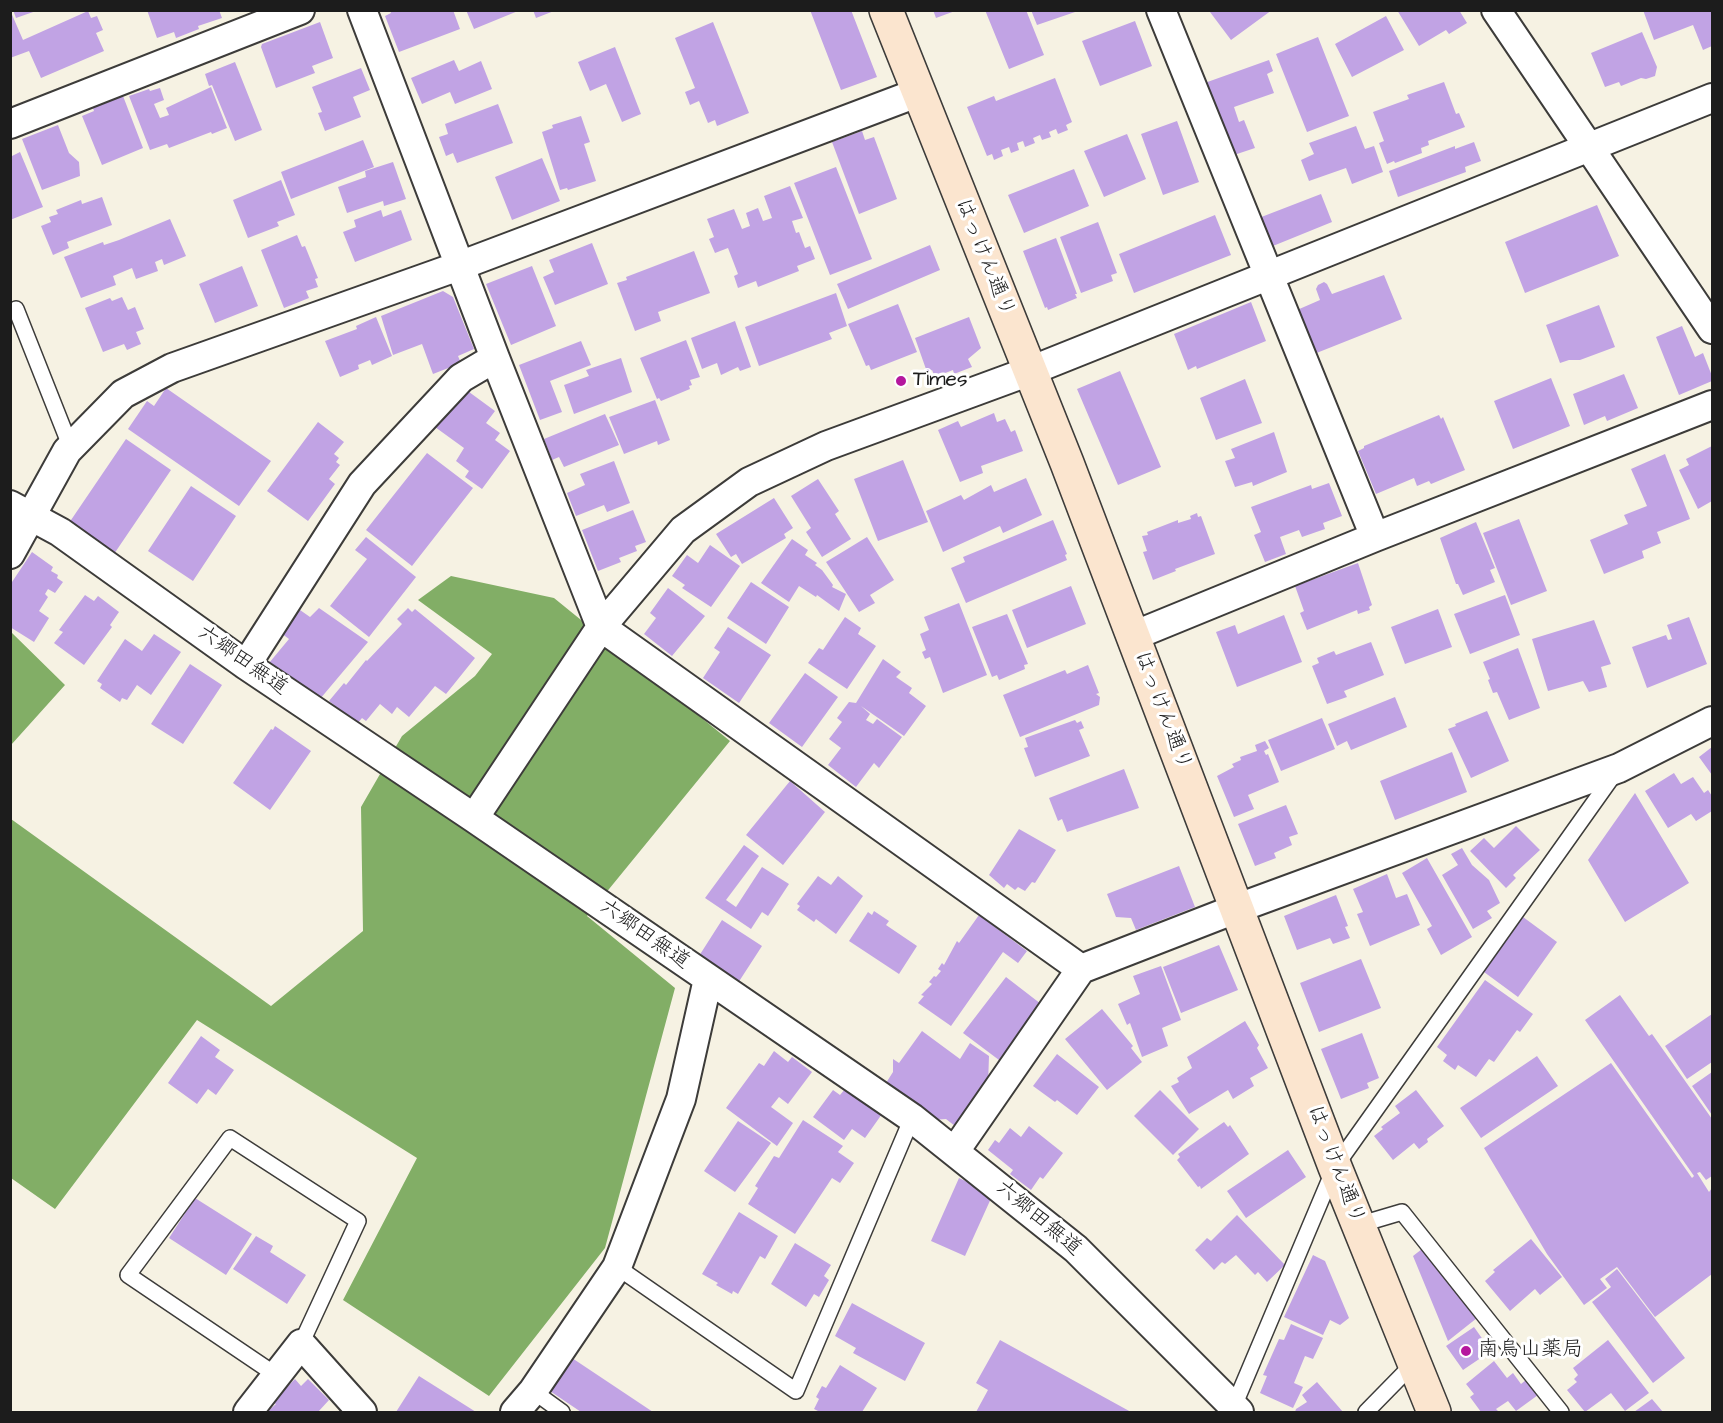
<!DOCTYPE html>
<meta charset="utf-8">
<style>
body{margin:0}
#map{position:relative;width:1723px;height:1423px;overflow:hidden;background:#f6f2e3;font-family:"Architects Daughter",sans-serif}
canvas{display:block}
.frame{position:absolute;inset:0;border:12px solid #1c1c1c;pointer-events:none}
</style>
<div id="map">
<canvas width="1723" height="1423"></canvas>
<div class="frame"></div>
</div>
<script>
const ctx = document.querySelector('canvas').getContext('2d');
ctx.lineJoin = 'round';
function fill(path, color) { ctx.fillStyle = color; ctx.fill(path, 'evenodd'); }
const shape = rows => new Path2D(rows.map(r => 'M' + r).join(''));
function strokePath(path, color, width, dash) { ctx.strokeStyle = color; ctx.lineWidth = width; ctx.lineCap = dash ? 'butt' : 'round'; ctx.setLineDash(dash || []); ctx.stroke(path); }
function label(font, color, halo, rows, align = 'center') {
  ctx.font = font + ' "Architects Daughter","Klee One",sans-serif'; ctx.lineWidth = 6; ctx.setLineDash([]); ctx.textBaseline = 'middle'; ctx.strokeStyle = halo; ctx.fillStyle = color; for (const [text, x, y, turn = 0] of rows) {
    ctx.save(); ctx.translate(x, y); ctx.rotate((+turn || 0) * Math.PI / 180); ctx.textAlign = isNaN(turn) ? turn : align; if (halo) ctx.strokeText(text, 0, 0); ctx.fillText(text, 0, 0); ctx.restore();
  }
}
const forest = shape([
 [451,576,554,598,730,741,587,916,675,988,605,1248,489,1396,343,1300,417,1158,197,1020,55,1209,11,1178,11,819,271,1006,363,931,361,807,402,736,475,676,492,654,418,600],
 [11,632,65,685,11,745,10,745]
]);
const building = shape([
 [10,10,23,40,88,11,91,18,97,16,103,30,96,33,104,51,41,78,29,51,10,58],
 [13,10,35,10,36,11,16,18],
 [147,10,219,10,222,18,198,26,199,29,176,38,174,32,157,38],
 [390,10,453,10,460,29,399,52,385,16,391,13],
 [466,10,518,10,518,11,474,29],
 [533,10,554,10,554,11,536,18],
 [810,10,851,10,877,77,841,90],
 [933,10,955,10,955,11,936,18],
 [985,10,1026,10,1044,55,1009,69],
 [1031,10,1078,10,1078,11,1037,25],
 [1212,10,1272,10,1231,40,1210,12],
 [1397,10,1459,10,1467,23,1449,34,1446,30,1419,46],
 [1643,10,1712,10,1712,46,1703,50,1693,25,1654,40],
 [1386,16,1404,50,1352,77,1335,44],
 [1135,21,1152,66,1100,86,1082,41],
 [320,22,333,58,312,66,315,73,276,88,261,47,262,44],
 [713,22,749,113,717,126,715,120,708,123,699,101,690,105,685,92,695,88,675,38],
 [1642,32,1657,67,1655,76,1646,79,1641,78,1621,86,1619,82,1605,87,1591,53],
 [1318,37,1349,116,1307,132,1276,54],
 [615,47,641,114,622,122,606,84,590,91,578,62],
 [454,60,459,71,481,61,492,89,455,104,450,92,422,104,411,78],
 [1269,60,1273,71,1267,74,1274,93,1234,107,1239,122,1244,120,1255,148,1225,158,1199,85],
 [235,62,262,130,235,141,212,85,209,86,205,74],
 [361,68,370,90,353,97,361,117,325,131,318,113,322,112,312,87],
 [1055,78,1072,122,1066,125,1068,130,1058,134,1056,129,1049,132,1051,137,1042,140,1040,135,1033,138,1035,143,1025,147,1023,141,1017,143,1019,150,1011,153,1009,147,1001,150,1003,156,994,160,992,154,987,156,967,107,994,96,996,101],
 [1444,82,1456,114,1459,113,1465,127,1428,141,1429,145,1421,148,1422,153,1395,163,1394,161,1387,164,1379,143,1384,141,1373,112,1409,99,1407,95],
 [211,87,227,128,212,134,211,132,169,148,167,144,150,150,129,96,149,89,150,91,160,88,164,100,154,104,160,118,169,115,166,108],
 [123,96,143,148,102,165,82,116,94,111,93,108],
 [498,104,513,143,457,163,453,153,446,156,439,137,448,134,445,124],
 [581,116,590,142,584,144,596,181,568,190,567,188,560,190,542,132,553,128,552,125],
 [1177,121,1199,182,1163,195,1141,134],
 [58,125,69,153,79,162,80,176,42,190,22,139],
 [1356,126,1365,149,1374,146,1383,172,1352,184,1346,168,1309,181,1301,160,1314,154,1309,143],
 [862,131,865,140,874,137,897,199,859,214,832,142],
 [1127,134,1146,179,1104,197,1084,151],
 [363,140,374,167,291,199,281,172],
 [1474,142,1481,161,1465,167,1466,172,1398,197,1389,171,1455,146,1455,149],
 [20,152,43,207,10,220,10,157],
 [542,158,560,201,512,220,495,177],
 [393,162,406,199,384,206,383,201,347,213,338,187,366,177,365,171],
 [836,167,872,259,830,275,794,183],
 [1074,169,1089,206,1024,233,1008,195],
 [281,180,295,215,277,222,279,226,248,238,233,200],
 [790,186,803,218,792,221,796,233,799,232,805,248,810,246,815,259,797,266,799,271,758,287,756,281,738,288,734,276,738,274,728,248,715,253,709,239,714,237,707,219,734,209,742,229,750,226,746,213,758,208,763,221,772,218,764,196],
 [1321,194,1332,222,1268,248,1251,221],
 [102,197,112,225,67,242,69,248,53,255,41,226,51,222,49,217,58,214,56,210,81,200,82,204],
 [1597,205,1619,256,1525,293,1505,242],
 [381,210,383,217,401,210,412,240,355,262,343,232,356,227,354,220],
 [1215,215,1231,255,1134,293,1119,254],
 [170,219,186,256,164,265,162,259,155,262,158,271,136,279,132,268,113,276,116,285,81,298,64,257,103,242,104,245,119,240],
 [1098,222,1117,273,1111,275,1113,281,1081,293,1060,237],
 [297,235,302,247,305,246,318,278,315,279,318,287,306,291,309,298,284,308,261,250],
 [1056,238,1077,294,1075,294,1077,298,1048,310,1047,307,1045,308,1023,251],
 [592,243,608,284,555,305,543,277,554,272,549,260],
 [930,245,940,270,848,309,837,284],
 [694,251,710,293,658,312,661,321,635,331,617,283,627,280,626,277],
 [242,266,258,306,215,323,199,284],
 [532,266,556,326,511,345,486,284],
 [1384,275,1402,319,1314,354,1297,310,1320,300,1316,289,1318,285,1324,282,1327,284,1332,294],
 [443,291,453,297,474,349,458,356,461,363,433,374,422,344,393,355,381,316],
 [836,293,847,326,829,333,832,339,759,366,745,327],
 [122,297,128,310,135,307,144,329,136,332,141,344,127,350,124,344,103,352,85,308,110,298,112,301],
 [1251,302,1266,341,1197,369,1196,366,1188,370,1174,334],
 [898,304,917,352,871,370,869,365,866,366,848,324],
 [1599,305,1615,347,1580,360,1569,360,1560,363,1546,325],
 [376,317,392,356,372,365,370,360,358,365,359,369,340,377,325,341,357,329,356,326],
 [969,317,981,348,968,359,972,367,954,374,953,370,935,377,932,370,927,372,915,338],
 [735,321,751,367,740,371,738,367,721,375,717,363,702,369,691,338],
 [1682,326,1695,357,1703,353,1712,376,1712,381,1679,395,1656,337],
 [686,340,700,377,690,380,692,385,689,386,690,389,661,401,659,398,657,399,640,358],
 [581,341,591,365,550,381,562,412,540,420,519,365],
 [621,358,632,392,574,414,564,385,589,376,586,370],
 [1120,371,1161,467,1118,485,1077,389],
 [1624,374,1638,408,1607,421,1605,416,1584,425,1573,394],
 [1551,378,1570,426,1513,449,1494,401],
 [1245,379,1262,423,1216,440,1200,398],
 [166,388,271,461,239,506,128,429,147,401,154,406],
 [465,389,495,411,486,423,500,433,495,440,510,451,482,489,465,477,469,471,456,461,464,448,435,427],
 [655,400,670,440,658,445,657,441,624,454,609,417],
 [994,413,997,422,1005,419,1011,432,1015,430,1023,451,981,466,983,473,960,482,938,430,958,421,961,427],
 [605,414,619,445,564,467,559,457,552,460,544,439],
 [1439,415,1441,419,1443,417,1465,470,1431,484,1429,481,1417,486,1414,478,1376,494,1358,451,1364,448,1364,446],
 [318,422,344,442,334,454,339,458,336,462,340,465,329,479,335,484,308,521,267,491],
 [1274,432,1287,472,1253,486,1252,482,1235,487,1225,461,1235,458,1231,449],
 [126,439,171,470,114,554,69,523],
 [1712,446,1712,501,1698,509,1679,470,1689,465,1686,459],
 [427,453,473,488,412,566,366,530],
 [1665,454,1690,519,1657,532,1661,543,1642,551,1644,558,1604,574,1590,540,1628,524,1624,515,1647,506,1631,469],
 [903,460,928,522,878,541,854,479],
 [614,461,630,503,607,512,604,505,576,516,567,493,585,485,580,474],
 [1026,478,1042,515,1003,533,1000,526,943,552,926,511,961,495,964,500,991,485,994,492],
 [818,479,839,511,835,514,851,539,822,557,806,532,811,528,791,496],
 [1329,483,1342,516,1323,523,1325,529,1302,537,1299,530,1280,537,1286,554,1265,562,1254,535,1261,532,1251,507,1311,485,1312,489],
 [191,486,236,516,193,581,148,551],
 [774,498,793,528,784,534,786,538,742,564,736,554,731,557,716,534],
 [633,510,646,542,635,546,637,551,619,558,621,562,598,571,582,530],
 [1197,513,1198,517,1201,516,1215,554,1175,569,1176,571,1153,580,1143,552,1147,551,1142,536,1148,535,1147,532,1178,520,1178,523,1191,519,1190,516],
 [1519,519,1547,591,1511,605,1483,533],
 [1053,520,1067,554,1065,555,1067,560,966,603,951,568,965,562,963,557],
 [1476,522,1495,568,1490,570,1495,582,1463,595,1458,584,1456,584,1440,538],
 [366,537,416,577,369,637,330,606,367,559,355,550],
 [867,537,894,580,870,595,875,603,859,612,826,562],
 [792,539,808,550,805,555,817,563,815,565,822,570,833,585,832,587,846,594,839,611,817,595,816,597,799,586,789,602,761,583],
 [710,545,740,566,711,607,682,588,685,585,672,576,687,555,698,563],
 [32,552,53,567,51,571,58,575,57,578,63,582,55,593,48,589,45,594,48,597,39,611,49,618,34,642,10,627,10,585],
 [1358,563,1372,605,1369,607,1370,610,1358,614,1357,610,1307,630,1300,613,1304,611,1295,586],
 [751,582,789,607,766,644,727,618],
 [1071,586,1086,624,1027,648,1012,610],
 [668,588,705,616,672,656,644,634,656,618,650,613],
 [85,595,94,601,98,596,119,612,110,625,112,627,84,665,54,643,63,632,59,630],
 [1505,595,1520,635,1470,654,1454,614],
 [959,603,987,675,943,693,930,657,925,659,922,652,926,650,920,634,929,630,924,617],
 [319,608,368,642,320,699,269,663,289,639,281,633,300,610,310,617],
 [408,608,412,612,415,609,475,658,446,694,435,686,409,717,397,707,392,714,380,704,366,721,362,718,357,724,329,701,344,683,346,685,366,660,367,661,402,624,397,619],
 [1438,609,1452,647,1405,664,1391,627],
 [1007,614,1028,664,1024,665,1025,669,999,680,997,675,992,677,972,627],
 [1284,615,1302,662,1237,687,1216,632,1235,625,1238,634],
 [845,617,861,628,858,634,876,646,847,689,808,663,819,648,823,650],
 [1689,617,1707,664,1647,688,1632,647,1666,635,1668,640,1672,639,1667,625],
 [1594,620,1611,664,1601,667,1607,687,1589,692,1583,681,1548,691,1532,639],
 [728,627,771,655,739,703,703,678,720,652,714,648],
 [154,634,181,652,151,695,137,685,127,700,122,698,120,702,100,688,102,684,97,681,125,639,142,651],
 [1371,642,1384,675,1344,691,1347,697,1327,704,1312,666,1319,663,1317,658,1334,651,1336,655],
 [1518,648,1540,708,1509,720,1497,692,1493,693,1488,680,1490,679,1483,662],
 [883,659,901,672,896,677,912,688,909,693,926,706,904,736,861,706,870,714,866,720,873,724,877,719,902,737,879,768,874,763,856,787,828,765,841,748,829,739,842,722,837,718,849,702,856,703],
 [190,664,222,685,183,744,151,724],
 [1088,665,1099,693,1096,694,1100,697,1099,705,1020,737,1003,695,1065,670,1067,674],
 [805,673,838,697,802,747,769,723],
 [1395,697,1407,727,1351,750,1347,741,1337,746,1328,724],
 [1487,711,1509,761,1471,778,1448,729,1456,726,1455,724],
 [1322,718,1335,749,1281,771,1268,740],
 [1075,720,1077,723,1081,721,1084,728,1079,730,1090,756,1035,777,1024,748,1028,747,1025,738],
 [275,726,311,751,270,810,233,783,271,729,273,730],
 [1265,741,1269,748,1264,751,1266,755,1268,754,1279,782,1248,795,1254,809,1234,817,1217,776,1234,767,1232,764,1241,760,1240,757,1257,751,1255,745],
 [1712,747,1712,775,1699,757],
 [1452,752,1467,792,1395,820,1380,781],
 [1124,769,1139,808,1067,832,1062,819,1058,821,1049,798],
 [1674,773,1681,784,1693,777,1704,793,1708,790,1712,796,1712,811,1696,821,1691,814,1668,828,1645,791],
 [790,781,825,812,783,865,746,835],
 [1635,793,1689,883,1625,922,1588,860],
 [1286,805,1298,834,1289,837,1292,845,1274,853,1276,858,1255,866,1238,824],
 [1516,826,1540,850,1513,875,1516,878,1506,888,1470,851,1484,838,1494,848],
 [1019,829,1056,850,1035,883,1032,882,1025,891,1018,887,1015,890,1007,884,1004,888,989,875],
 [744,845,759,856,726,900,736,907,762,867,789,884,768,916,762,912,751,929,705,898],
 [1462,848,1472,865,1489,880,1500,903,1487,911,1492,918,1473,929,1442,875,1458,865,1451,854],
 [1427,858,1472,937,1441,955,1427,929,1432,926,1402,873],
 [1179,866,1195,907,1136,930,1131,918,1116,917,1107,894],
 [1387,874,1396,898,1407,894,1420,925,1370,946,1357,914,1363,912,1353,889],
 [818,876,831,885,838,876,863,896,836,934,816,919,814,922,797,910,800,906,797,904],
 [1336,895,1348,926,1345,927,1350,938,1333,944,1330,938,1297,950,1284,916],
 [874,911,889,921,886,925,917,946,899,974,849,941,868,912,872,915],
 [979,915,1027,951,1018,963,1003,952,951,1026,918,1003,924,996,921,995,932,984,929,982,934,976,936,977,941,971,938,969,942,963,944,965,957,941,959,943],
 [1523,917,1557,942,1518,997,1484,972],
 [722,920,762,946,738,983,699,956],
 [1219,945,1238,990,1181,1013,1163,967],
 [1361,959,1381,1008,1319,1032,1300,983],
 [1161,966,1181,1020,1162,1028,1168,1046,1142,1057,1130,1023,1127,1025,1118,1004,1140,994,1133,976],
 [1006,977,1041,1004,999,1060,963,1033],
 [1485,980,1533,1014,1520,1032,1517,1030,1494,1062,1489,1059,1476,1077,1458,1065,1455,1070,1443,1061,1447,1055,1437,1047],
 [1620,995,1649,1036,1652,1034,1712,1119,1712,1176,1706,1180,1700,1172,1697,1173,1709,1192,1712,1188,1712,1274,1655,1317,1617,1267,1600,1279,1607,1288,1584,1305,1547,1254,1484,1148,1611,1063,1692,1178,1694,1176,1585,1020],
 [1102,1009,1133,1046,1131,1048,1142,1062,1107,1090,1065,1039],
 [1712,1014,1712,1062,1687,1079,1665,1046],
 [1245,1021,1259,1045,1257,1048,1268,1068,1250,1078,1254,1086,1233,1099,1228,1090,1189,1114,1171,1086,1179,1082,1177,1078,1192,1068,1187,1057],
 [922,1031,960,1059,970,1043,989,1056,988,1085,955,1126,946,1119,932,1120,904,1100,900,1092,886,1083,893,1072,893,1059,899,1063],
 [1362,1033,1379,1078,1367,1083,1369,1088,1341,1099,1321,1049],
 [201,1036,220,1050,215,1057,234,1070,216,1095,208,1089,197,1104,168,1083],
 [774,1051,788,1062,792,1057,812,1072,788,1104,779,1097,771,1107,793,1123,777,1146,726,1108,759,1063,764,1066],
 [1057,1054,1099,1087,1077,1115,1057,1100,1055,1102,1033,1086],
 [1537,1056,1558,1086,1481,1138,1460,1108],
 [1712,1072,1712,1115,1692,1086],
 [845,1089,882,1114,865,1138,852,1129,844,1140,813,1117,833,1090,840,1095],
 [1160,1090,1199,1129,1173,1155,1134,1116],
 [1416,1090,1444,1126,1427,1139,1428,1142,1419,1149,1414,1143,1393,1160,1374,1136,1383,1129,1381,1127,1400,1113,1395,1106],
 [803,1120,843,1146,838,1152,854,1163,840,1183,832,1178,795,1234,748,1204,758,1188,755,1186,774,1156,779,1158],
 [738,1121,771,1143,735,1192,704,1171],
 [1224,1122,1228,1127,1230,1125,1249,1154,1201,1189,1200,1186,1198,1187,1177,1160,1180,1157,1178,1154],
 [1029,1126,1063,1153,1043,1179,1040,1177,1031,1190,1010,1174,1013,1170,988,1150,995,1140,999,1143,1010,1128,1021,1137],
 [1288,1150,1306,1177,1246,1218,1227,1191],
 [959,1178,993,1194,965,1256,931,1241],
 [195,1198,252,1234,226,1275,169,1238],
 [739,1212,778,1236,765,1259,760,1256,738,1294,733,1291,732,1294,716,1285,718,1283,702,1274],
 [1237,1215,1285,1265,1267,1282,1258,1272,1255,1275,1236,1255,1225,1264,1222,1262,1214,1270,1195,1250,1207,1238,1211,1241],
 [256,1236,273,1246,270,1252,306,1275,287,1304,233,1269],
 [1531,1239,1562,1277,1540,1295,1535,1289,1510,1311,1485,1281,1495,1272,1493,1270],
 [795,1243,831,1265,824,1276,829,1280,819,1297,814,1294,806,1307,771,1284],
 [1422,1249,1477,1318,1448,1341,1413,1256],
 [1313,1255,1325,1261,1349,1318,1340,1325,1330,1320,1323,1335,1284,1317],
 [1617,1269,1685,1358,1653,1383,1592,1302,1611,1287,1605,1279],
 [852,1303,925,1343,905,1381,853,1353,856,1348,835,1336],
 [1291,1324,1323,1338,1313,1359,1305,1356,1294,1383,1303,1387,1293,1408,1260,1393,1267,1376,1263,1375,1279,1339,1284,1340],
 [1474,1327,1491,1351,1463,1370,1446,1346],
 [1000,1340,1131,1412,976,1412,988,1390,976,1383],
 [1608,1340,1649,1393,1625,1411,1611,1393,1585,1412,1567,1390,1577,1382,1574,1379,1578,1375,1573,1368],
 [572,1358,653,1412,581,1412,550,1391],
 [1494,1361,1507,1378,1513,1373,1521,1384,1526,1380,1538,1395,1516,1411,1508,1401,1496,1409,1499,1412,1481,1412,1470,1397,1474,1394,1466,1384],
 [840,1365,877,1388,862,1412,820,1412,814,1409,819,1399,816,1397,822,1386,826,1388],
 [419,1376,476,1412,396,1412],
 [295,1379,301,1386,308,1379,329,1400,318,1412,267,1412,276,1404,274,1403,279,1398,278,1396],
 [1317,1382,1343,1412,1295,1412,1296,1409,1307,1402,1302,1395],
 [1652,1399,1663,1412,1634,1412]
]);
const lane = shape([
 [16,309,71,448],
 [1358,1225,1402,1212,1561,1412],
 [617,1267,796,1391,912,1118],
 [276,1375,128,1275,230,1138,358,1221,301,1344],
 [533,1391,562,1412],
 [1234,1406,1335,1167,1615,773],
 [1366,1412,1415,1362]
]);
const street = shape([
 [362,10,495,358,601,627,1081,969],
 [1161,10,1375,537],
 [1496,10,1712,329],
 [10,124,300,10],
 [10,505,60,532,246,665,474,818,912,1118,1076,1249,1239,1412],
 [10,554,67,451,123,394,172,368,459,266,917,93],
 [1133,636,1375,537,1712,405],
 [246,665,362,484,461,378,495,358],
 [474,818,601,627,683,530,749,482,826,446,1030,371,1712,98],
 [955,1151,1081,969,1238,908,1619,768,1712,721],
 [248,1412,301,1344,362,1412],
 [515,1412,533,1391,617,1267,681,1099,708,979]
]);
const secondary = shape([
 [886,10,1067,463,1335,1167,1434,1412]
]);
const markers = [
 [901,381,6,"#b5179e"],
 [1466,1351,6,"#b5179e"]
];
const streetNames = [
 ["はっけん通り",984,258,68],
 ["六郷田無道",242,661,35],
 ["はっけん通り",1162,711,69],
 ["六郷田無道",644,935,35],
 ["はっけん通り",1335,1165,69],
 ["六郷田無道",1038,1219,40]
];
const poiNames = [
 ["Times",913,381],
 ["南烏山薬局",1478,1351]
];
fill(forest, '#82ae66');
fill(building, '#c1a3e4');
strokePath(lane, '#3d3c3a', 18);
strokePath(street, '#3d3c3a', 32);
strokePath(secondary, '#3d3c3a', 36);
strokePath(lane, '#fff', 15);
strokePath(street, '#fff', 28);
strokePath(secondary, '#fbe5cf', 33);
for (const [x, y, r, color] of markers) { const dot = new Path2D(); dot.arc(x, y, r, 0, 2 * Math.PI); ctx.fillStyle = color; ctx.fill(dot); strokePath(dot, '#fff', 2); }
label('21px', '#1c1c1c', '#fff', streetNames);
label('21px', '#1c1c1c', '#fff', poiNames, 'left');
</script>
